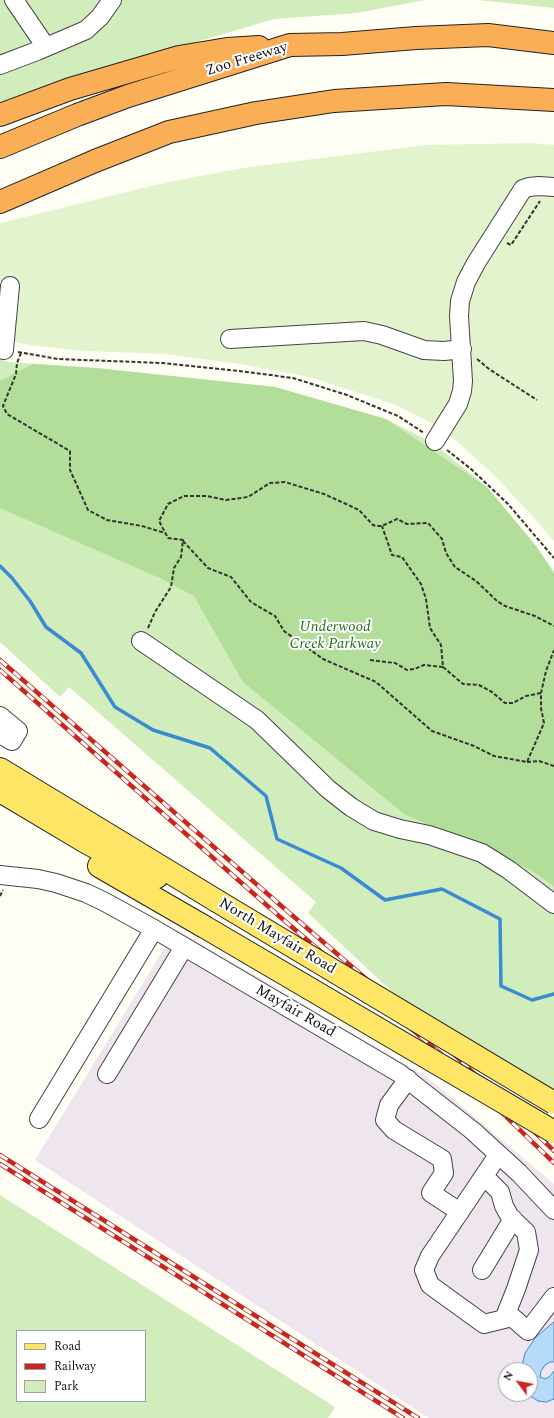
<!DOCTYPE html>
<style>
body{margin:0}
#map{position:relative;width:554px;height:1418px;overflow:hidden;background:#fffef5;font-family:Spectral,serif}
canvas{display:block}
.legend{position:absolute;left:16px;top:1330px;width:130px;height:72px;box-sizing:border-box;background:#fff;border:1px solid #a0a0a0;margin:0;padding:5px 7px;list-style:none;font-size:12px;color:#111}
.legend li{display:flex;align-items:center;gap:8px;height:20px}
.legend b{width:20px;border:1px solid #a0a0a0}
.north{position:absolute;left:498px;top:1362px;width:40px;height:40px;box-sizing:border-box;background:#fff;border:1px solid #a0a0a0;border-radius:50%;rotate:302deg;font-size:11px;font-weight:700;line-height:16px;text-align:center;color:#111}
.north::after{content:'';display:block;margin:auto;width:14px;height:18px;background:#c92620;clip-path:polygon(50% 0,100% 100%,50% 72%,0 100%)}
</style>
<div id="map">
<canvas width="554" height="1418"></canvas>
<ul class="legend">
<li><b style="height:5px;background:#fee566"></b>Road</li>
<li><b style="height:5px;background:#c92620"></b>Railway</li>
<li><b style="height:11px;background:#d1edbb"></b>Park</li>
</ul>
<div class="north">N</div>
</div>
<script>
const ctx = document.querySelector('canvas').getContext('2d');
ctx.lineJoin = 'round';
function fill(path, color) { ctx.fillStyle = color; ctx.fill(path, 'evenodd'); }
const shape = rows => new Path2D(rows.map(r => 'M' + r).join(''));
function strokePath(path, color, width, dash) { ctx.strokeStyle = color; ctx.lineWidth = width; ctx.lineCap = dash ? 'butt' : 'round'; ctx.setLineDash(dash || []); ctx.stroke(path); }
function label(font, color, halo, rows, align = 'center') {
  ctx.font = font + ' Spectral,serif'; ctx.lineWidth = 4; ctx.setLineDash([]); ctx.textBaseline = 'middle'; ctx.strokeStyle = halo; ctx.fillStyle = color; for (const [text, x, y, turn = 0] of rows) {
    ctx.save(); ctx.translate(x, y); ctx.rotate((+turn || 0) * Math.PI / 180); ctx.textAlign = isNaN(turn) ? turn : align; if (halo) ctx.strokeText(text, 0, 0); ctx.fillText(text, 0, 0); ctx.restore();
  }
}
const industrial = shape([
 [176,929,427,1077,554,1184,554,1418,429,1418,35,1160],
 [506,1370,530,1370,530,1394,506,1394]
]);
const green = shape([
 [0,0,425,0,357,13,274,19,88,74,0,119],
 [478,0,554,0,554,8],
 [0,359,9,362,96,368,275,387,386,419,433,443,487,487,536,546,554,571,554,1091,403,1002,308,913,316,902,69,687,60,697,0,642],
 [0,1195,335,1407,328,1418,0,1418],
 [17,1331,145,1331,145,1401,17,1401]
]);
const forest = shape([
 [33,364,96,368,275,387,386,419,487,487,536,546,554,574,554,886,529,869,404,814,243,682,194,596,162,579,0,508,0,381]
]);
const pitch = shape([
 [531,143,554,145,554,541,535,519,495,476,453,438,428,421,393,404,309,377,240,364,165,354,86,351,35,346,0,339,0,223,168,182,249,167,426,145]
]);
const water = shape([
 [554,1322,554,1362,550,1362,545,1365,541,1371,540,1377,545,1379,549,1377,554,1371,554,1399,546,1402,538,1401,529,1395,530,1370,521,1370,525,1353,536,1337,554,1322]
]);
const stream = shape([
 [0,566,12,578,30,601,46,627,81,653,115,707,153,730,210,748,266,796,277,839,341,868,385,900,442,889,500,919,501,986,532,1000,554,994]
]);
const path = shape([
 [507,243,511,245,540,201],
 [18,352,58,359,162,363,239,371,293,378,347,395,398,416,424,433],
 [21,353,17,363,16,374,3,406,7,414,70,451,70,470,88,510,107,520,142,526,165,533],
 [477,359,489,369,537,400],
 [447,450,471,469,508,504,554,558],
 [183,541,208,568,231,577,251,602,275,616,284,631,323,659,376,682,432,731,474,746,494,756,527,762,544,723,541,708,541,693,546,671,554,650],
 [148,628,155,612,171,587,174,568,181,557,183,540,168,538,159,521,168,504,184,496,207,496,226,500,248,497,270,483,285,482,324,494,344,503,359,510,373,525,376,526,382,526,397,519,407,524,428,523,442,539,446,553,455,567,476,581,497,601,505,606,535,616,554,626],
 [370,660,395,663,407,670,414,669,424,665,443,667,441,645,430,628,426,599,421,584,402,557,392,555,382,526],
 [443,667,463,684,479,685,492,692,505,703,513,703,526,696,541,693],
 [527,762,539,761,554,766],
 [0,896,3,890]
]);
const minor = shape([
 [14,0,46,47],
 [0,65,37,51,86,30,100,17,112,0],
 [230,339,364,331,382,335,424,350,444,351,462,349],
 [0,349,4,350,10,286],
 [435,441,458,404,462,391,463,381,459,316,460,301,466,282,476,263,523,189,529,187,539,186,554,187],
 [141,641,257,720,328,789,351,807,374,821,400,829,429,835,482,853,509,870,554,904],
 [0,716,18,731,12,741,0,734],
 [0,875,38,879,56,883,86,893,103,901,154,929,399,1073,473,1131,519,1173,554,1210],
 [107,1074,184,947],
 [408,1079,389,1105,385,1120,394,1130,442,1159,444,1173,431,1193,460,1212],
 [39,1119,154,929],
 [498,1155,430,1256,424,1270,430,1285,484,1324,512,1317,528,1331,554,1297],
 [484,1176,500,1192,504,1206,510,1217,526,1232,529,1250,516,1289,504,1319],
 [482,1270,513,1219]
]);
const major = shape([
 [0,769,217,901],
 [0,791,84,841,124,863,157,877],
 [99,866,203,926]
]);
const highway = shape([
 [0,115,70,89,179,57,227,49,259,47],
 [0,147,77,115,128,96,290,45,342,44,416,38,488,35,554,43],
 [0,202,95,161,169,132,256,113,334,101,446,94,554,100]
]);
const rail = shape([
 [0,660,286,910,457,1057,554,1151],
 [0,670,279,916,441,1054,554,1163],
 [0,1155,418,1418],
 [0,1164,403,1418]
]);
const majorBridge = shape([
 [217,901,554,1103],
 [203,926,554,1132]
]);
const streetNames = [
 ["Zoo Freeway",247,60,-17],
 ["North Mayfair Road",277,937,31],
 ["Mayfair Road",295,1012,30]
];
const parkNames = [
 ["Underwood",335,628],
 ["Creek Parkway",335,645]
];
fill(industrial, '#efe5ef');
fill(green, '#d1edbb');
fill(forest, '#b3de99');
fill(pitch, '#e3f3cd');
fill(water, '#b6dbf9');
strokePath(water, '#3a8ad4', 1);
strokePath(stream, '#3a8ad4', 3.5);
strokePath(minor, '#444', 20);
strokePath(major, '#222', 24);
strokePath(highway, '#222', 24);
strokePath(path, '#333', 2, [4, 2]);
strokePath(minor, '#fff', 18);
strokePath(major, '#fee566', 22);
strokePath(highway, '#faaf57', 22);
strokePath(rail, '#c92620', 4.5);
strokePath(rail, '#fff', 3, [9]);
strokePath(majorBridge, '#222', 24, []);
strokePath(majorBridge, '#fee566', 22);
label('15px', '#111', '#fff', streetNames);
label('italic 15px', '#266d1c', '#fff', parkNames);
</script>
